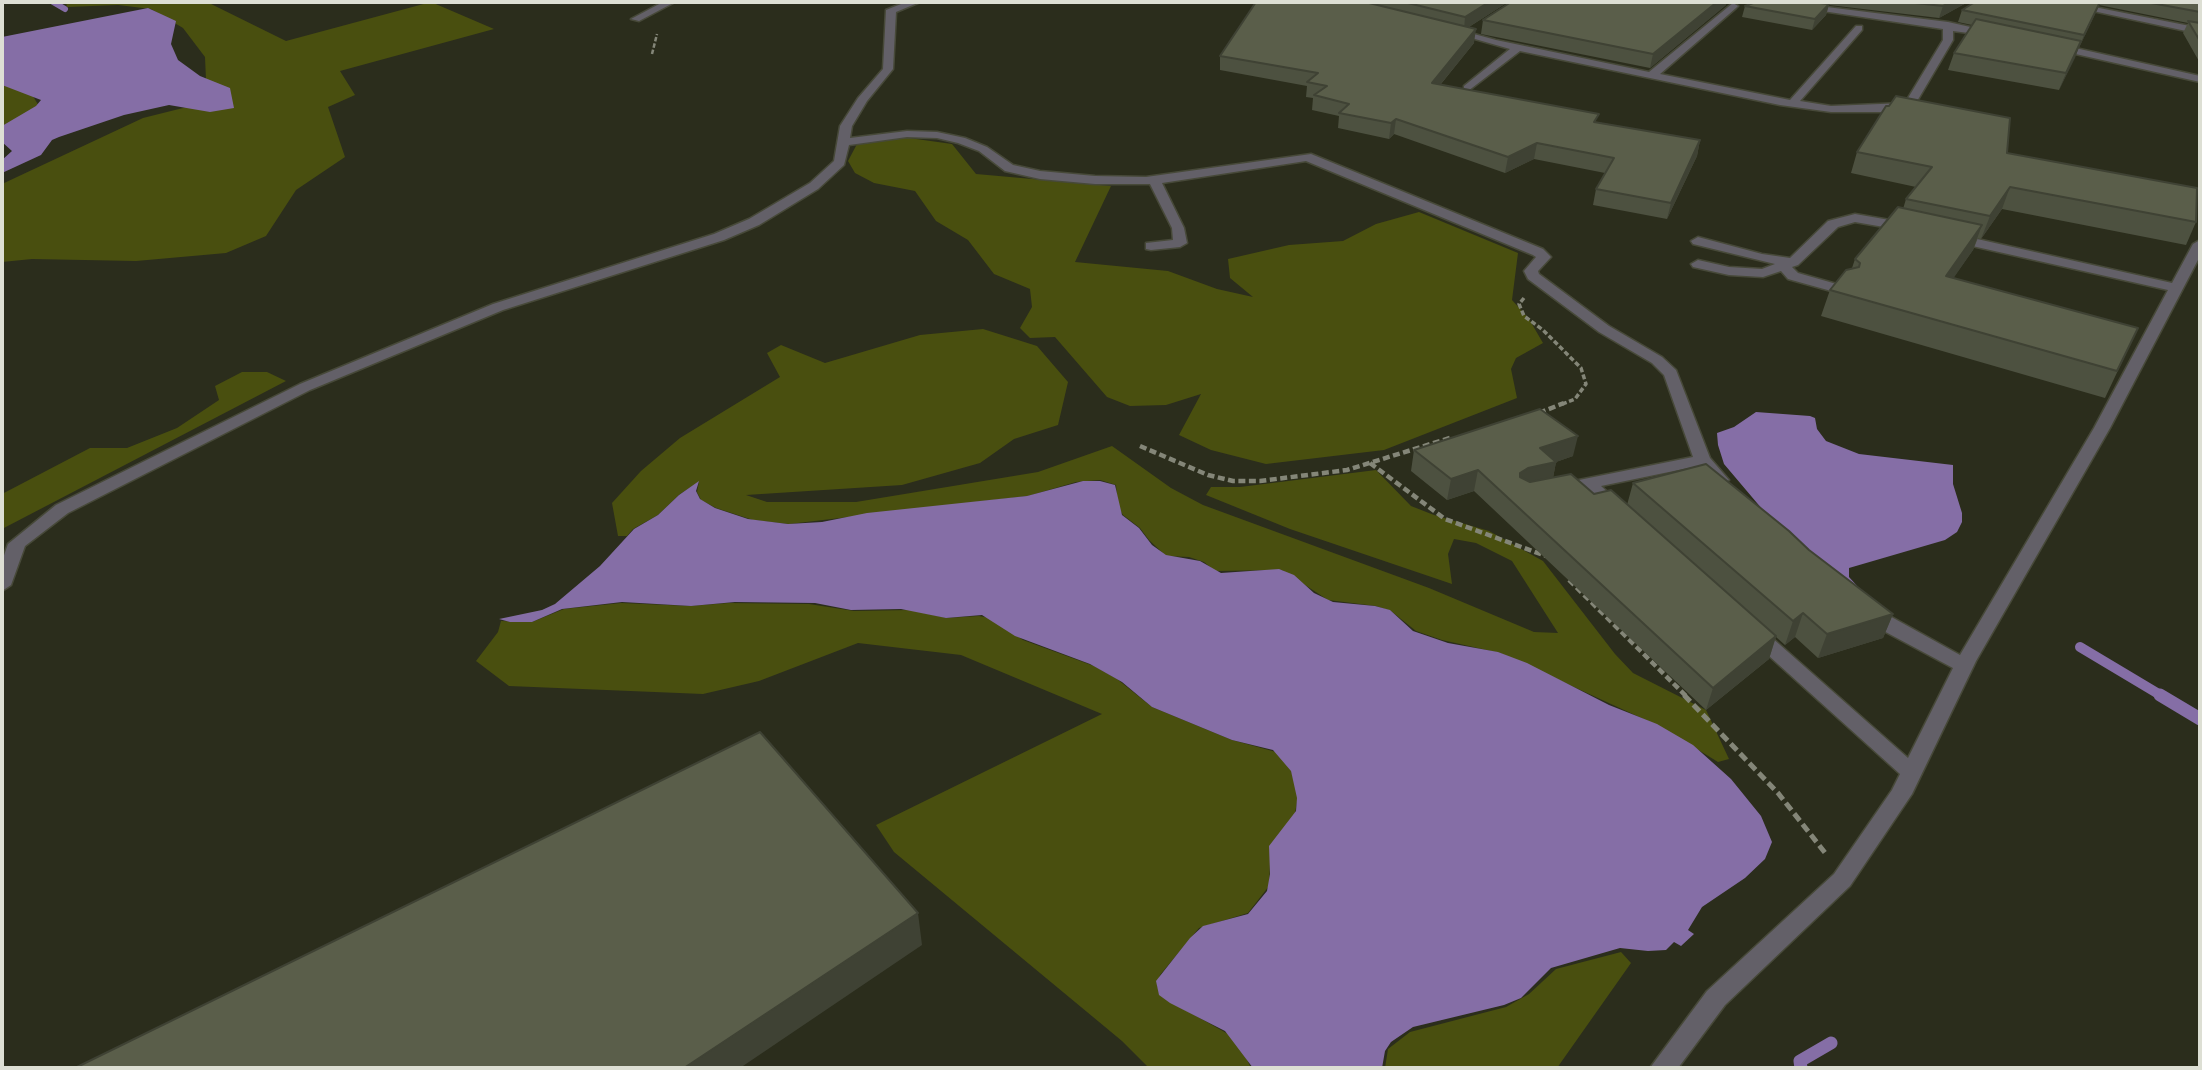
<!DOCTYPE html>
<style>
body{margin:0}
#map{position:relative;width:2202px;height:1070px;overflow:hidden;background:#2b2d1c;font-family:"Exo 2",sans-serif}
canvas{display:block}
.frame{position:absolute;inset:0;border:4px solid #dddfd4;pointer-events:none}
</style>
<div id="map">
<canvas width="2202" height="1070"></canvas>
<div class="frame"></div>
</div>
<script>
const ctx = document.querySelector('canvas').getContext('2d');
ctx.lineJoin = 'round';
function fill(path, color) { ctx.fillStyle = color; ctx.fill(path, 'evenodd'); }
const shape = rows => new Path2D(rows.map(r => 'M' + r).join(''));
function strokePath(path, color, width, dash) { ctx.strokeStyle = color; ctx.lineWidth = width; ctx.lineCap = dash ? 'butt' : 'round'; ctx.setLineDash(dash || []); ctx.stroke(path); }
const green = shape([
 [66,2,207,2,286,41,431,2,494,29,340,71,355,95,328,107,345,157,296,190,266,236,226,253,136,261,32,259,2,262,2,184,143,118,207,102,205,57,183,28,151,9,118,5,67,7],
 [2,85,30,91,40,108,2,141],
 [902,137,952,144,976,174,1111,186,1075,262,1168,271,1217,289,1253,297,1230,278,1228,259,1289,245,1343,241,1376,224,1419,212,1518,253,1512,300,1529,319,1543,343,1516,358,1511,369,1517,398,1384,450,1266,464,1211,450,1179,435,1201,394,1166,405,1130,406,1107,397,1055,337,1030,338,1020,328,1032,307,1030,289,994,274,968,240,936,221,915,191,874,183,855,173,848,161,857,144],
 [983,329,1037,346,1068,382,1058,425,1014,439,980,463,902,485,746,495,767,502,856,502,1038,472,1112,446,1171,488,1203,505,1429,588,1534,632,1558,633,1512,561,1476,543,1454,539,1448,554,1452,584,1290,529,1206,495,1211,487,1240,487,1376,470,1411,506,1434,515,1489,531,1543,561,1615,654,1633,673,1706,710,1729,759,1718,762,1661,727,1500,653,1442,640,1416,631,1391,611,1376,606,1328,600,1282,570,1215,571,1204,562,1189,557,1166,556,1149,540,1140,528,1123,515,1118,507,1116,485,1100,480,1076,482,1028,496,789,524,753,520,716,508,701,500,697,492,699,482,680,494,658,515,633,529,627,536,618,536,612,503,641,471,680,438,780,377,767,353,781,345,825,363,920,335],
 [242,372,267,372,286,381,2,529,2,494,90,448,127,448,177,428,219,400,215,386],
 [621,603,690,606,729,603,809,604,854,611,910,610,947,618,979,616,990,618,1023,640,1094,666,1117,679,1152,707,1232,740,1276,752,1291,770,1298,796,1295,813,1270,863,1269,886,1248,913,1199,928,1160,975,1157,986,1164,998,1237,1039,1251,1068,1149,1068,1122,1041,894,852,876,825,1102,714,961,655,858,643,759,681,703,694,509,686,476,661,498,632,501,621,532,622,564,609],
 [1621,952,1631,963,1557,1068,1385,1068,1388,1049,1410,1032,1506,1007,1529,994,1556,969]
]);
const water = shape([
 [148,8,176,21,171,44,178,60,200,76,230,88,234,108,210,112,169,105,124,115,59,137,52,140,41,155,2,173,2,160,12,151,2,142,2,126,36,106,41,100,2,85,2,37],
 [1756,412,1810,416,1815,418,1817,429,1826,441,1859,454,1953,465,1953,484,1962,513,1962,522,1957,532,1945,540,1849,568,1849,577,1860,589,1863,599,1768,516,1724,464,1718,445,1717,433,1734,427],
 [699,481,696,491,700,499,715,508,748,519,788,524,822,522,867,513,1027,496,1083,481,1100,481,1115,485,1122,515,1139,528,1152,545,1166,555,1200,561,1221,573,1279,569,1294,575,1314,593,1333,602,1375,606,1390,610,1413,631,1448,643,1498,652,1527,663,1609,705,1657,724,1693,745,1731,779,1761,816,1772,842,1765,859,1745,878,1702,907,1688,930,1694,934,1681,946,1674,942,1666,950,1648,951,1620,948,1551,968,1521,998,1504,1005,1413,1027,1391,1042,1385,1051,1382,1068,1253,1068,1225,1031,1170,1003,1159,995,1156,981,1190,938,1203,926,1248,914,1267,891,1270,874,1269,846,1296,811,1297,798,1291,771,1273,750,1232,740,1152,707,1122,682,1090,664,1015,636,982,615,946,618,901,609,851,610,815,603,735,602,691,606,622,602,562,609,532,622,510,622,499,619,542,610,555,604,600,566,634,529,658,515,679,495]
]);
const streamFar2 = shape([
 [53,2,65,9]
]);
const streamFar1 = shape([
 [2080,647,2162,696]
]);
const stream = shape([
 [2160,695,2200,719],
 [1801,1068,1800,1061,1831,1043]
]);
const pathFar3 = shape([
 [652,54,657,34]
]);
const pathFar2 = shape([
 [1524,298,1519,304,1524,316,1543,330,1581,368,1586,384,1575,399,1560,405]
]);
const pathFar1 = shape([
 [1539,413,1564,403],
 [1140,446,1208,475,1233,481,1260,481,1347,470,1453,437],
 [1370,463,1445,519,1546,556],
 [1569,580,1686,696]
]);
const path = shape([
 [1684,695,1778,793,1826,854]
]);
const minor = shape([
 [663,2,675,2,639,21,631,19,663,2],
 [906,2,920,2,896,12,893,69,867,101,852,126,850,138,907,131,937,132,965,138,987,147,1013,165,1040,171,1095,176,1146,177,1311,154,1543,249,1551,257,1538,271,1539,274,1609,326,1662,357,1676,370,1710,458,1729,480,1721,485,1715,484,1698,466,1601,486,1626,509,1617,514,1611,513,1585,489,1574,489,1572,485,1574,481,1693,457,1664,375,1652,363,1599,332,1528,279,1524,271,1536,257,1533,255,1306,161,1162,183,1184,228,1187,243,1180,247,1151,250,1146,249,1146,243,1173,240,1172,228,1150,184,1095,184,1040,179,1005,171,979,151,958,143,937,138,907,137,849,145,844,165,818,189,759,225,724,240,503,310,310,390,68,513,25,546,11,585,2,591,2,561,8,544,56,505,300,384,493,304,714,234,749,219,810,183,834,161,840,126,858,98,883,69,886,10,906,2],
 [1762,2,1786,2,1948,22,1997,33,1992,36,1953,31,1953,40,1913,108,1883,112,1831,112,1780,105,1520,51,1468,91,1464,90,1464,86,1510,49,1447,31,1452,28,1496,40,1649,72,1733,3,1738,6,1736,8,1660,74,1790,100,1856,26,1862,26,1862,30,1800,101,1831,106,1905,103,1943,40,1943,29,1762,2],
 [2051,2,2069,2,2200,28,2200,34,2051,2],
 [2053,43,2200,76,2200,82,2049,48,2049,44,2053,43],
 [1855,214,1907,223,1913,227,1907,231,1855,222,1838,227,1798,265,1792,267,1798,273,1847,287,1847,293,1842,294,1788,279,1781,271,1763,277,1729,275,1693,267,1691,264,1698,260,1729,267,1762,269,1775,264,1693,244,1691,241,1698,237,1762,254,1790,258,1828,221,1855,214],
 [1955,234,2172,283,2193,244,2200,240,2200,256,2110,428,1976,661,1912,794,1850,886,1725,1005,1678,1068,1650,1068,1707,991,1834,874,1892,790,1900,774,1748,637,1746,633,1748,629,1762,629,1908,758,1953,668,1880,629,1861,613,1870,607,1877,609,1960,655,2094,428,2168,290,1950,241,1948,238,1955,234]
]);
const wall = shape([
 [1256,2,1508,2,1469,27,1474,43,1441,84,1597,122,1700,140,1697,156,1667,219,1593,205,1596,189,1605,173,1534,159,1505,173,1394,134,1389,139,1338,128,1339,116,1312,110,1313,98,1306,97,1307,86,1220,70,1220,56],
 [1756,2,1968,2,1939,18,1829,5,1826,15,1812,30,1742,17,1745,6],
 [1975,2,2200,2,2200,63,2183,33,2188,23,2099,5,2059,90,1948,70,1954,53,1972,25,1958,22,1962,10],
 [1726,5,1650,68,1481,34,1483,20],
 [1857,152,2007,153,2196,222,2186,245,2002,209,1981,239,1978,238,1973,250,1953,278,2138,328,2105,398,1821,316,1830,290,1852,268,1855,259,1903,209,1906,199,1916,187,1851,173],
 [1414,450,1573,456,1556,462,1553,478,1594,494,1627,505,1633,483,1809,550,1893,614,1883,638,1818,658,1795,637,1785,645,1776,637,1769,659,1706,710,1474,491,1447,500,1411,471]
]);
const shadedWall = shape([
 [1489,2,1508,2,1464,30,1465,17],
 [1717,2,1727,2,1726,5,1650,68,1653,54],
 [1951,2,1968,2,1939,18,1943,6],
 [2100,2,2095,14,2079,48,2084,35],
 [1829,4,1826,15,1812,30,1815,19],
 [1476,29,1474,43,1430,97,1432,83],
 [2081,41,2075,58,2059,90,2066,73],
 [1396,119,1394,134,1389,139,1391,123],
 [1700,140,1697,156,1667,219,1671,203],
 [1537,143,1534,159,1505,173,1508,157],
 [2010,187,2002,209,1981,239,1990,216],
 [1982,225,1973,250,1937,302,1946,276],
 [1578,436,1573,456,1556,462,1552,483,1516,494,1520,473,1540,448],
 [1478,470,1474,491,1447,500,1451,479],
 [1803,613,1795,637,1785,645,1793,621],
 [1893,614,1883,638,1818,658,1827,634],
 [1776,636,1769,659,1706,710,1713,688],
 [918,913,922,945,740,1068,684,1068]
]);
const building = shape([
 [1256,2,1365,2,1476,29,1432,83,1599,114,1594,122,1700,140,1671,203,1596,189,1614,158,1537,143,1508,157,1396,119,1391,123,1339,113,1349,104,1314,95,1327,86,1307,82,1318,73,1220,56,1256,2],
 [1404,2,1489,2,1465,17,1404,2],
 [1511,2,1717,2,1653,54,1483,20,1511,2],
 [1756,2,1811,2,1829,4,1815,19,1745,6,1756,2],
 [1906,2,1951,2,1943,6,1906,2],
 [1975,2,2100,2,2084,35,1962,10,1975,2],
 [2146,2,2200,2,2200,12,2146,2],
 [1976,19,2081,41,2066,73,1954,53,1976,19],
 [2188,21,2200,23,2200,41,2188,21],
 [1896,96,2010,118,2007,153,2197,188,2196,222,2010,187,1990,216,1906,199,1932,167,1857,152,1886,106,1889,106,1896,96],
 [1898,207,1982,225,1946,276,2138,328,2117,371,1830,290,1846,270,1859,267,1860,263,1855,259,1898,207],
 [1540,409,1578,436,1540,448,1556,462,1528,468,1520,473,1520,477,1530,482,1571,474,1594,494,1611,490,1776,636,1713,688,1478,470,1451,479,1414,450,1540,409],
 [1706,464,1789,531,1809,550,1893,614,1827,634,1803,613,1793,621,1633,483,1706,464],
 [760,732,918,913,684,1068,75,1068,760,732]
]);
fill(green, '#494f0f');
fill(water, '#856ea6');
strokePath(streamFar2, '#856ea6', 6);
strokePath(streamFar1, '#856ea6', 10);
strokePath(stream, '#856ea6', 13);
strokePath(minor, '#474939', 3);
strokePath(pathFar3, '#848678', 2.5, [4.5, 2]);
strokePath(pathFar2, '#848678', 3.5, [5, 2.5]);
strokePath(pathFar1, '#848678', 4.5, [7, 3.5]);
strokePath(path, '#848678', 5, [9, 4.5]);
fill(minor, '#636068');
fill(wall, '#4d5140');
fill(shadedWall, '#3f4234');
fill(building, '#5a5e4a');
strokePath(building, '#3f4234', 2);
</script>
